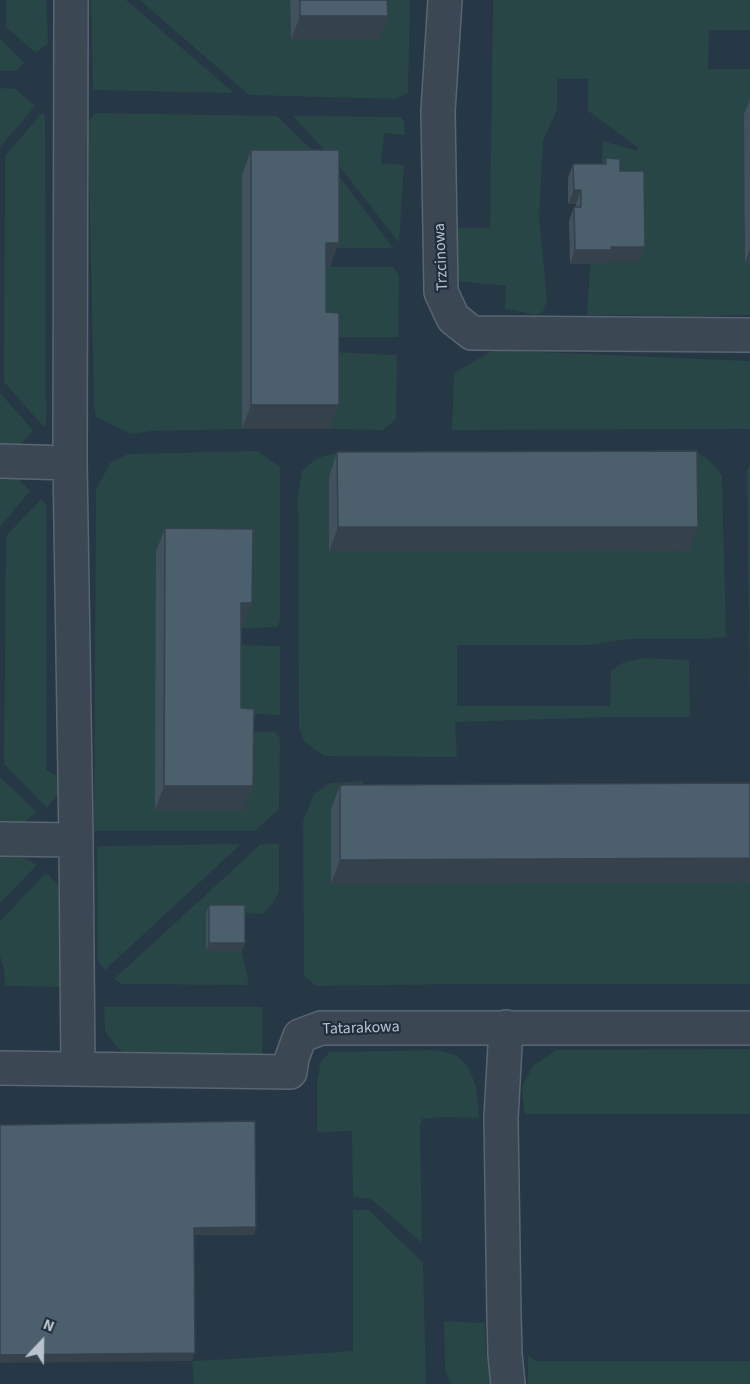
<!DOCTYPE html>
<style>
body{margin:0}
#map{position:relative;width:750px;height:1384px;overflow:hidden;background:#263745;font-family:"Source Sans 3",sans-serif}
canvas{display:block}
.north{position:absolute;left:12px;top:1312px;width:60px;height:60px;-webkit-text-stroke:4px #1f2e3a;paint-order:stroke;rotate:22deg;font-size:16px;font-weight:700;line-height:24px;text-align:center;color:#b8c3ce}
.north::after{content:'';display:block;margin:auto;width:21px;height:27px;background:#b8c3ce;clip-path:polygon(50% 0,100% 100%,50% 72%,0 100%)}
</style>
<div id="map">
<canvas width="750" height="1384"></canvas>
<div class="north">N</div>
</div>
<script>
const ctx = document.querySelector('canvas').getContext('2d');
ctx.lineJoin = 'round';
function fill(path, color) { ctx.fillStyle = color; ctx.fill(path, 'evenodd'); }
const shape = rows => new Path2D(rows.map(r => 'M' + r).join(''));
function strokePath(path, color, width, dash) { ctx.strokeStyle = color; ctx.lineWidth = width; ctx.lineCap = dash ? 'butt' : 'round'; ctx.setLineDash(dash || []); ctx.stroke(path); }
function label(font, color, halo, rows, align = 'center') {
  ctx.font = font + ' "Source Sans 3",sans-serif'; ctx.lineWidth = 4.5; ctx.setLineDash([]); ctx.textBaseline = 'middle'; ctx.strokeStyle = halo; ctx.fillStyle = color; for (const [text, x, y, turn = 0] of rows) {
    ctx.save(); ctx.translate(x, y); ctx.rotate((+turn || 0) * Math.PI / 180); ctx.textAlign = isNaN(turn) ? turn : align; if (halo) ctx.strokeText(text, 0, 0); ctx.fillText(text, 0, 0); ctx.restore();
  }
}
const green = shape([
 [6,0,46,0,48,43,36,53,6,27],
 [91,0,126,0,234,93,93,90],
 [140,0,290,0,291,40,378,40,378,0,410,0,408,93,396,99,249,95],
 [493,0,750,0,750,30,709,30,708,69,750,69,750,114,745,263,750,263,750,315,688,316,587,315,590,264,605,264,605,262,639,261,601,173,603,141,637,151,638,147,588,111,588,79,557,79,557,110,543,141,539,217,547,299,543,312,536,315,505,309,506,286,458,281,452,260,452,228,490,228],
 [0,38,24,63,16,71,0,71],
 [0,88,16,89,35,106,0,147],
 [42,113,45,115,46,424,43,426,4,382,5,156],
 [96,113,277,116,339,176,393,248,330,248,242,429,152,431,131,434,96,417,94,404,88,122],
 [293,116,400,117,404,121,405,135,384,133,381,163,404,165,399,243,341,168],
 [317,267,393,267,399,275,398,337,330,337],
 [493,350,750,361,750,429,452,430,454,373],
 [330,352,397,355,396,419,383,430,330,429],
 [0,393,33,430,21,444,4,453,0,453],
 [655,450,693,450,708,459,722,475,726,637,703,639,628,639,589,645,457,645,457,706,610,706,611,671,622,663,643,658,689,660,690,717,615,717,455,722,457,757,324,756,304,741,299,728,298,494,302,471,317,458,335,453,360,453,329,477,329,552,654,475],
 [258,451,280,467,280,621,277,627,243,628,244,553,155,810,244,811,245,733,256,732,275,732,280,738,279,809,255,831,94,831,96,490,110,463,128,454],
 [750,464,750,712,747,471],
 [0,472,12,472,30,491,0,527],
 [41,499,46,504,46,769,66,783,47,808,4,764,6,536],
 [232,645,280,646,280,715,232,713],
 [0,777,37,812,17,828,0,829],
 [363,781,363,809,331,809,332,884,750,882,750,984,466,984,316,986,304,976,303,821,314,794,330,783],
 [241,844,105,970,98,961,97,846],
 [261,844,279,844,279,892,273,903,263,914,242,913,242,951,249,985,121,984,114,979],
 [18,855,37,865,0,903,0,856],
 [46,873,65,891,66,987,5,986,4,968,0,956,0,921],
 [104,1007,262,1007,262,1055,127,1052,118,1049,105,1031],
 [750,1049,750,1114,526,1114,524,1111,522,1086,533,1066,556,1050],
 [435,1050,456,1055,469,1068,476,1087,479,1118,443,1117,422,1119,420,1127,422,1243,371,1199,353,1197,352,1131,317,1132,317,1082,321,1061,330,1052],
 [353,1210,369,1210,423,1263,426,1384,194,1384,192,1361,247,1358,353,1351],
 [444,1321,485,1323,486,1355,495,1355,496,1384,452,1384,450,1382,445,1370],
 [528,1355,536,1361,750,1361,750,1384,528,1384]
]);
const minor = shape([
 [71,0,70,463,76,840],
 [445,0,438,111,441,292,453,318,472,333,750,335],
 [0,461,70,463],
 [0,839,76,840,78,1069],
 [506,1027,501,1118,504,1316,505,1354,508,1384],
 [0,1068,290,1072,292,1058,300,1036,321,1028,750,1028]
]);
const wall = shape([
 [290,0,387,0,388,16,379,40,291,40],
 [750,99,750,263,745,263,744,114],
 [251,150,330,267,326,267,326,312,330,429,242,429,242,175],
 [606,158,620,171,640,261,606,262,605,264,570,264,569,221,574,207,576,207,576,204,568,204,568,178,573,164,604,164],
 [337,452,698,527,689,551,329,552,329,477],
 [165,528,243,628,241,628,241,708,244,811,155,810,156,552],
 [750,783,750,882,331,884,331,809,340,785],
 [209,905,242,951,206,951,206,913]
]);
const shadedWall = shape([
 [300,16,388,16,379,40,291,40],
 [574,190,581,190,576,204,568,204],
 [326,243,339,243,330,267,317,267],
 [611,247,645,247,640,261,606,262,605,264,570,264,575,250],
 [750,249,750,263,745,263],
 [251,405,339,405,330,429,242,429],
 [338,527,698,527,689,551,329,552],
 [241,603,252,603,243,628,232,628],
 [164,786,253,786,244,811,155,810],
 [750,858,750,882,331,884,340,860],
 [209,943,245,943,242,951,206,951],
 [256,1227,254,1235,191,1235,194,1228],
 [195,1353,192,1361,0,1363,0,1355]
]);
const building = shape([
 [300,0,387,0,388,16,300,16,300,0],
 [251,150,339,150,339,243,326,243,326,312,339,313,339,405,251,405,251,150],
 [606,158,620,159,620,171,644,171,645,247,611,247,611,250,575,250,574,207,581,207,581,190,574,190,573,164,606,164,606,158],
 [697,451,698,527,338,527,337,452,697,451],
 [165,528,253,529,252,603,241,603,241,708,254,709,253,786,164,786,165,528],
 [750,783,750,858,340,860,340,785,750,783],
 [209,905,245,905,245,943,209,943,209,905],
 [255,1121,256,1227,194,1228,195,1353,0,1355,0,1125,255,1121]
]);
const streetNames = [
 ["Trzcinowa",442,257,-93],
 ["Tatarakowa",361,1029,-2]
];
fill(green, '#284645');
strokePath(minor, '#596672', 36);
strokePath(minor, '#3b4854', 33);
fill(wall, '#41525e');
fill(shadedWall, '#35424c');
fill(building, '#4c5f6d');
strokePath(building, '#35424c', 1.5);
label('16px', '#b8c3ce', '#1f2e3a', streetNames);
</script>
